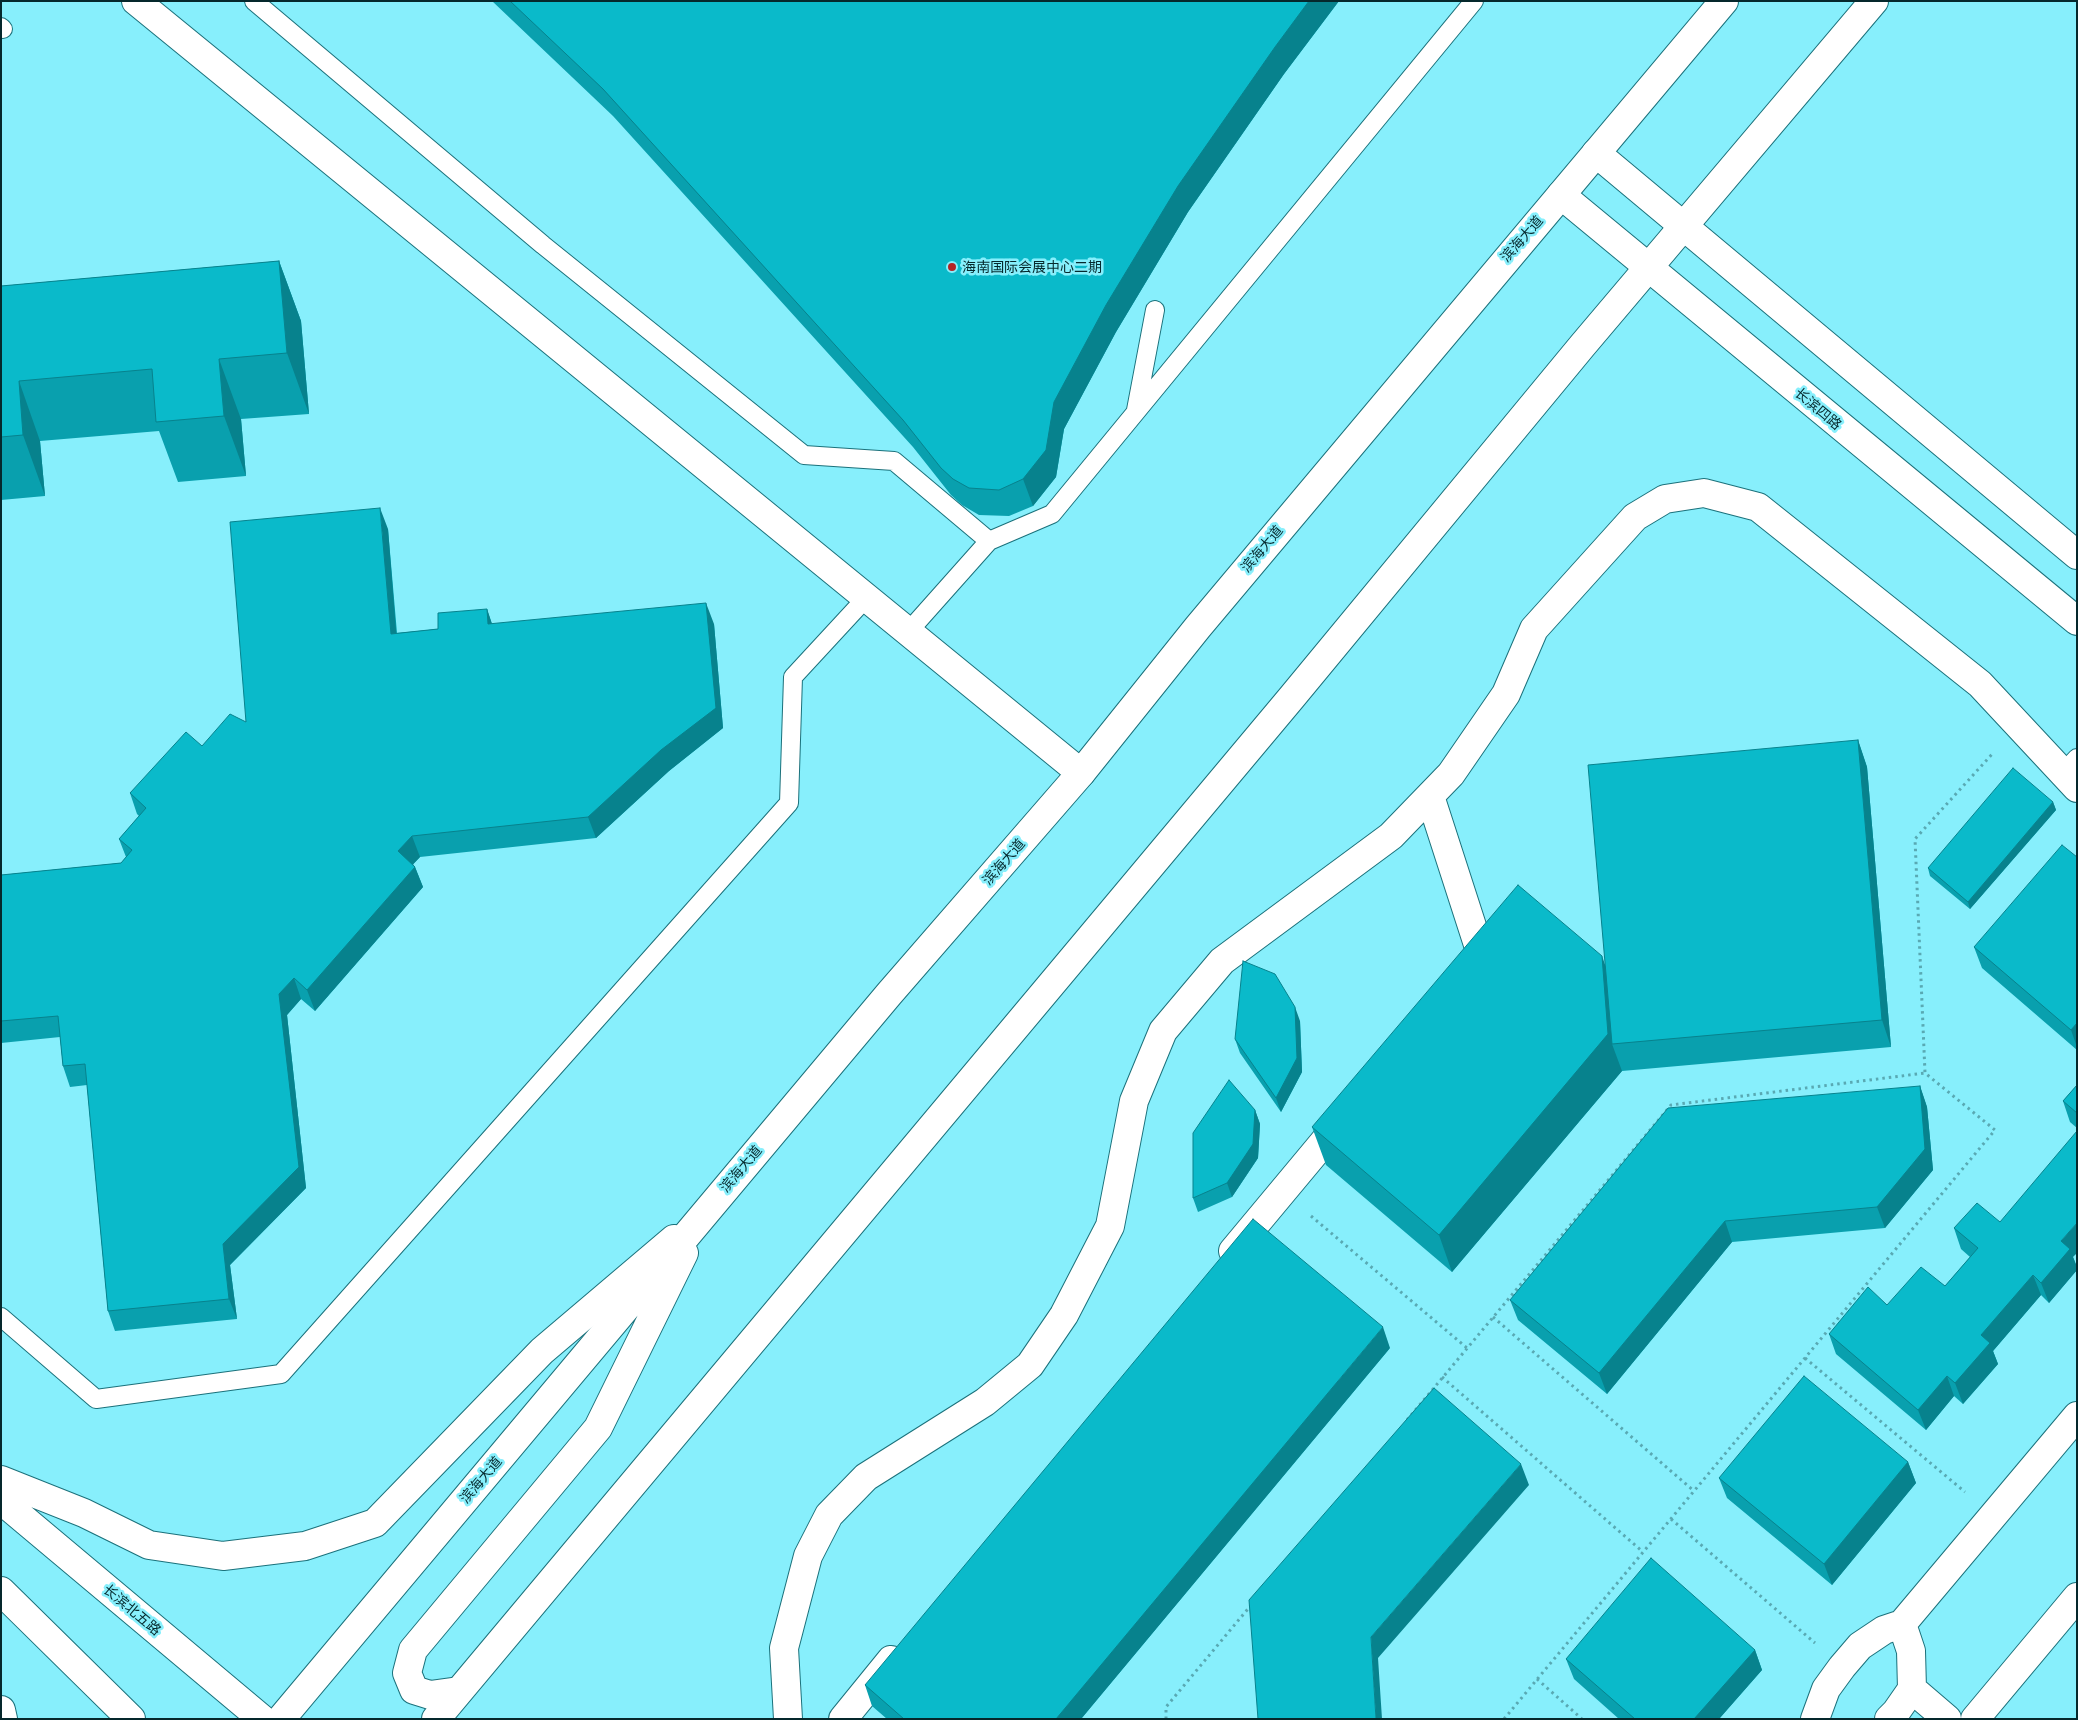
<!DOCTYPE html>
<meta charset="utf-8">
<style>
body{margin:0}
#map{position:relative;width:2078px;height:1720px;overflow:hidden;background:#87effc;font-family:Lato,sans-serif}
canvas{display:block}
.frame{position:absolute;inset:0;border:2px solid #05282c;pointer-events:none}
</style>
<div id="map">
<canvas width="2078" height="1720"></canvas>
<div class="frame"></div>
</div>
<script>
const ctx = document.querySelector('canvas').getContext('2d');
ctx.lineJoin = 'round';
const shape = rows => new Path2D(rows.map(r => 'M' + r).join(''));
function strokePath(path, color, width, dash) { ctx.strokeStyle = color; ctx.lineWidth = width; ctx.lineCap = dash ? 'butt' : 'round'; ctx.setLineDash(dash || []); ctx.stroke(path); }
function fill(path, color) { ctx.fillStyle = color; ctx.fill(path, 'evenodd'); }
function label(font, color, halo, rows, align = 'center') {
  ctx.font = font + ' Lato,"Noto Sans SC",sans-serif'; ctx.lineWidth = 5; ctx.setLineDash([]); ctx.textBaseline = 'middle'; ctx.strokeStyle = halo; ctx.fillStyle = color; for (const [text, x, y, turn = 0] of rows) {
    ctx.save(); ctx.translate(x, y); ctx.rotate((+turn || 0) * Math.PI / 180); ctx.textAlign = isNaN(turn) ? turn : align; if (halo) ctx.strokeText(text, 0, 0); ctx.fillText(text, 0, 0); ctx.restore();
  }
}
const path = shape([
 [1311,1216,1467,1348],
 [1493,1317,1694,1491],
 [1805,1358,1965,1492],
 [1442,1377,1643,1552],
 [1407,1420,1671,1105,1925,1073],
 [1671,1519,1815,1643],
 [1537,1679,1582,1719],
 [1166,1719,1166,1707,1252,1604],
 [1504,1719,1995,1130,1925,1073,1915,839,1994,752]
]);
const service = shape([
 [254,1,543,245,804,455,894,461,989,541],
 [1,27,3,29],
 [1136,410,1155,310],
 [908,632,989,541,1052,514,1474,1],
 [2063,773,2077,758],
 [1,1317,96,1399,281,1374,789,803,793,677,866,598]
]);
const minor = shape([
 [1430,796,1481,954,1470,967],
 [1233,1251,1343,1119],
 [1912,1689,1947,1719],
 [788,1719,784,1648,808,1556,829,1515,866,1477,985,1402,1030,1365,1064,1315,1110,1226,1134,1101,1163,1031,1222,961,1391,836,1451,774,1506,694,1534,629,1635,517,1665,499,1704,493,1758,507,1980,684,2077,788],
 [843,1719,891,1660],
 [1815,1719,1826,1689,1842,1667,1860,1646,1884,1630,1902,1624,2077,1416],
 [1889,1719,1896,1712,1912,1689,1911,1651,1902,1624],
 [1975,1719,2077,1597]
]);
const tertiary = shape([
 [136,1,1081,773],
 [1,1480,84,1513,149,1545,223,1556,305,1546,375,1523,542,1351,674,1239],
 [1,1500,262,1719],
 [1,1591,131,1719],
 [1,1710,3,1719]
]);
const secondary = shape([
 [1596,153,2077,555],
 [1561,195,2077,621]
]);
const trunk = shape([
 [459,1691,430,1695,414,1690,407,1673,413,1650,598,1428,684,1253],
 [281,1719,889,994,1081,773,1198,627,1724,1],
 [436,1719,1292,697,1582,346,1874,1]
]);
const wall = shape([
 [492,1,1339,1,1284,74,1188,212,1116,332,1064,429,1056,477,1033,506,1009,516,979,515,962,505,951,495,913,447,613,116],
 [279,261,301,321,309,414,241,419,246,476,178,482,159,431,40,441,45,496,1,500,1,286],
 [388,529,397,633,438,629,487,609,492,624,714,624,723,728,669,771,596,838,420,857,413,864,415,867,423,887,315,1011,301,999,287,1015,306,1188,230,1265,237,1319,115,1331,108,1311,87,1085,70,1087,63,1066,60,1037,1,1043,1,875,121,863,126,857,119,839,139,816,137,814,130,793,202,746,246,722],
 [1858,740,1867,767,1891,1047,1622,1071,1452,1272,1326,1165,1312,1127,1605,966],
 [2053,802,2056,810,1970,909,1930,876,1928,868],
 [2077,857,2077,1050,1982,968,1974,947],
 [1300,1021,1302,1072,1281,1112,1240,1053,1235,1039],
 [2077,1085,2077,1128,2070,1122,2063,1101],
 [1920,1086,1927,1107,1933,1170,1885,1228,1732,1242,1607,1394,1518,1320,1510,1300],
 [1255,1110,1260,1124,1258,1158,1232,1197,1198,1212,1193,1198],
 [2000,1222,2073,1257,2077,1267,2077,1270,2049,1303,2041,1295,1993,1351,1998,1364,1963,1404,1954,1396,1926,1430,1836,1354,1829,1334,1887,1305,1945,1286,1970,1257,1961,1249,1954,1228],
 [1390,1348,1081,1719,887,1719,872,1706,865,1685],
 [1908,1462,1916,1483,1832,1585,1727,1498,1719,1478],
 [1755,1650,1762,1670,1719,1719,1619,1719,1574,1679,1566,1659]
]);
const shadedWall = shape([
 [1309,1,1339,1,1284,74,1188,212,1116,332,1064,429,1056,477,1033,506,1023,479,1054,402,1106,305,1178,186,1275,47],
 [279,261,301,321,309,414,287,353],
 [219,359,241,419,246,476,224,416],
 [19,381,40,441,45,496,23,435],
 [380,508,388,529,398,655,391,634],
 [706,603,714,624,723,728,669,771,596,838,588,817,661,750],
 [487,609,494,630,488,624],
 [1858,740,1867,767,1891,1047,1882,1020],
 [2053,802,2056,810,1970,909,1968,902],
 [412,836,420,857,406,872,398,851],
 [415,867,423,887,315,1011,307,990],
 [1602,956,1615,993,1612,1044,1622,1071,1452,1272,1439,1235],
 [294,978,301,999,287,1015,306,1188,230,1265,237,1319,229,1299,223,1244,279,994],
 [1295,1007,1300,1021,1302,1072,1281,1112,1276,1098],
 [2077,1023,2077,1047,2071,1030],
 [1920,1086,1927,1107,1933,1170,1885,1228,1877,1207],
 [1255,1110,1260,1124,1258,1158,1232,1197,1227,1183],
 [1725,1221,1732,1242,1607,1394,1599,1373],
 [2077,1223,2077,1253,2073,1257,2077,1267,2077,1270,2049,1303,2041,1283,2061,1241],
 [2033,1275,2041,1295,1993,1351,1998,1364,1963,1404,1955,1383,1981,1335],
 [1383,1327,1390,1348,1081,1719,1056,1719],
 [1947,1376,1954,1396,1926,1430,1918,1410],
 [1908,1462,1916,1483,1832,1585,1824,1564],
 [1521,1464,1529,1485,1378,1658,1382,1719,1376,1719,1371,1637],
 [1755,1650,1762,1670,1719,1719,1694,1719]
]);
const building = shape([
 [510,1,1309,1,1275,47,1178,186,1106,305,1054,402,1046,450,1023,479,999,490,969,488,953,479,941,468,903,420,603,89,510,1],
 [279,261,287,353,219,359,224,416,156,422,152,369,19,381,23,435,1,437,1,286,279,261],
 [380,508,391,634,438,629,438,613,487,609,488,624,706,603,716,708,661,750,588,817,412,836,398,851,415,867,307,990,294,978,279,994,299,1167,223,1244,229,1299,108,1311,85,1064,63,1066,58,1016,1,1021,1,875,121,863,132,850,119,839,146,808,130,793,186,732,202,746,230,714,246,722,230,522,380,508],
 [1858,740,1882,1020,1612,1044,1588,765,1858,740],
 [2013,768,2053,802,1968,902,1928,868,2013,768],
 [2062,845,2077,857,2077,1023,2071,1030,1974,947,2062,845],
 [1518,885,1602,956,1608,1034,1439,1235,1312,1127,1518,885],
 [1243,961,1275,974,1295,1007,1297,1058,1276,1098,1235,1039,1243,961],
 [1229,1080,1255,1110,1253,1144,1227,1183,1193,1198,1193,1133,1229,1080],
 [2077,1085,2077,1113,2063,1101,2077,1085],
 [1920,1086,1925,1149,1877,1207,1725,1221,1599,1373,1510,1300,1668,1108,1920,1086],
 [2077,1131,2077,1223,2061,1241,2070,1249,2041,1283,2033,1275,1981,1335,1990,1343,1955,1383,1947,1376,1918,1410,1829,1334,1868,1287,1887,1305,1921,1267,1945,1286,1978,1248,1954,1228,1977,1203,2000,1222,2077,1131],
 [1253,1219,1383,1327,1056,1719,904,1719,865,1685,1253,1219],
 [1804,1376,1908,1462,1824,1564,1719,1478,1804,1376],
 [1434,1388,1521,1464,1371,1637,1376,1719,1258,1719,1249,1600,1434,1388],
 [1651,1558,1755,1650,1694,1719,1635,1719,1566,1659,1651,1558]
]);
const markers = [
 [952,267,5,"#b32324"]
];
const streetNames = [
 ["滨海大道",1522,239,-49],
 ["长滨四路",1818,409,40],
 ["滨海大道",1262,549,-50],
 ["滨海大道",1004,862,-49],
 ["滨海大道",741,1169,-50],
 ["滨海大道",481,1480,-50],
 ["长滨北五路",132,1610,40]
];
const poiNames = [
 ["海南国际会展中心二期",962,267]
];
strokePath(service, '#1b717b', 20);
strokePath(minor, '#1b717b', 30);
strokePath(tertiary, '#1b717b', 30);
strokePath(secondary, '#1b717b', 30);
strokePath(trunk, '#1b717b', 30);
strokePath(path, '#59a9b3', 3, [2.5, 4]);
strokePath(service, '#fff', 18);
strokePath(minor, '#fff', 28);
strokePath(tertiary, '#fff', 28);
strokePath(secondary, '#fff', 28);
strokePath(trunk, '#fff', 28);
fill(wall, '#09a0ae');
fill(shadedWall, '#07828d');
fill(building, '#0abaca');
strokePath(building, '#07828d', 1);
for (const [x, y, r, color] of markers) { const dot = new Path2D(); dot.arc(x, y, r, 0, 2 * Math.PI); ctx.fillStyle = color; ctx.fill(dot); strokePath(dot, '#87effc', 2); }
label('14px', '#05282c', '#87effc', streetNames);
label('14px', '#05282c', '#87effc', poiNames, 'left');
</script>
